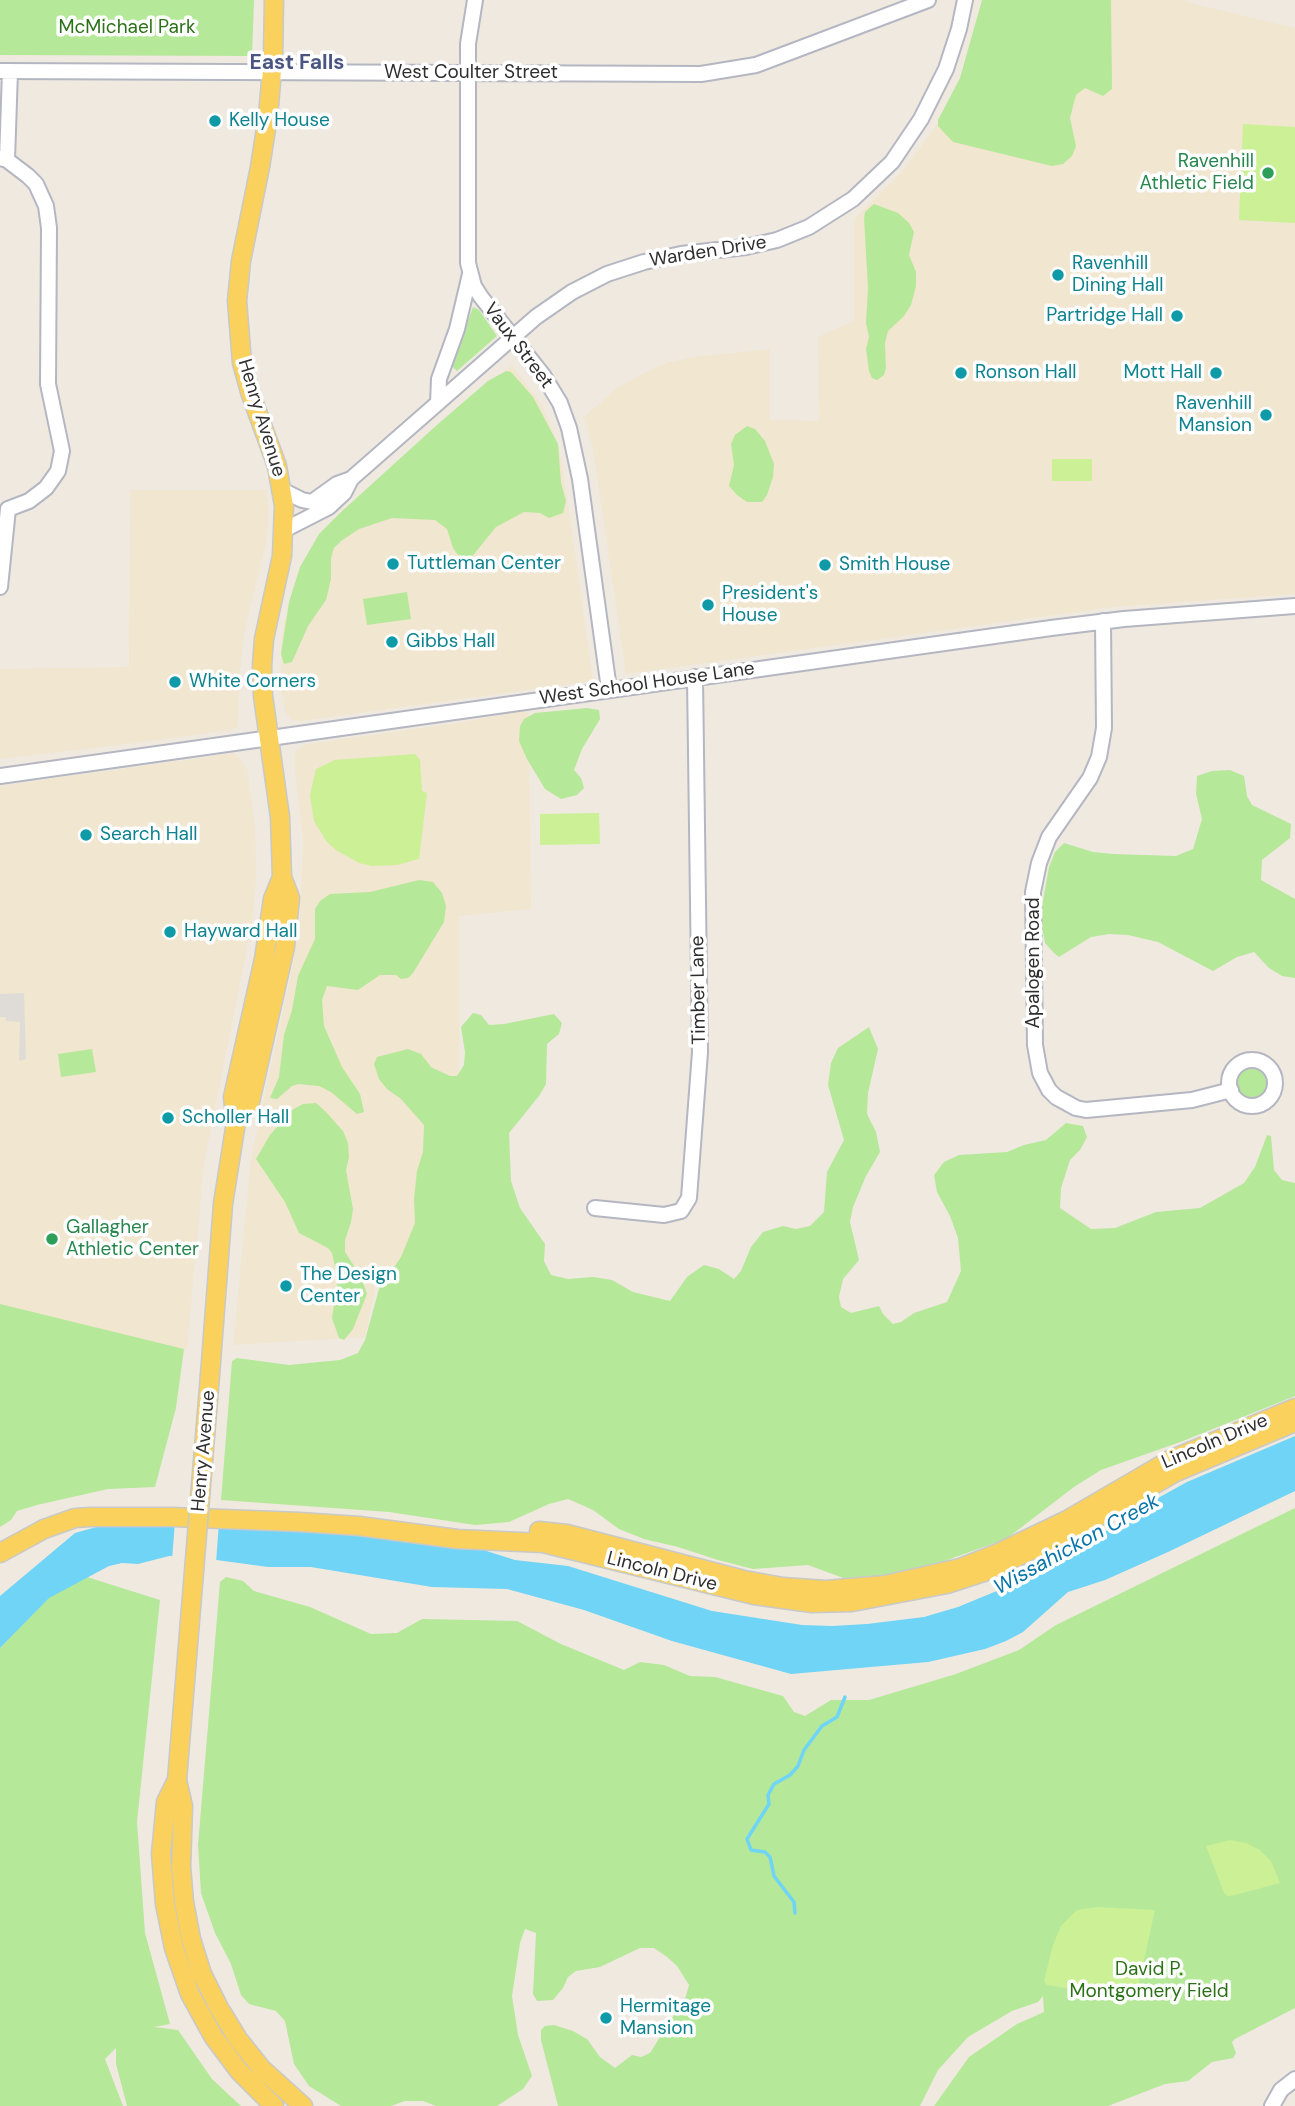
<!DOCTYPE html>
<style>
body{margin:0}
canvas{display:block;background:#efe9e0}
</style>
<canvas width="1295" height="2106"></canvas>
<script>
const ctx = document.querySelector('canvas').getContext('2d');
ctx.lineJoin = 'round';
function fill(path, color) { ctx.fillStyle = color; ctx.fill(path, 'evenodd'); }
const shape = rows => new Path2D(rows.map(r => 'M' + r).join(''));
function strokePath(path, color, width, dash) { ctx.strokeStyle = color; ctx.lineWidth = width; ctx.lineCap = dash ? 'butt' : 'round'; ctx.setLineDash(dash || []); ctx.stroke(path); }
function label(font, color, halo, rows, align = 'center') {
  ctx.font = font + ' "DM Sans",sans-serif'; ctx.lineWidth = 7; ctx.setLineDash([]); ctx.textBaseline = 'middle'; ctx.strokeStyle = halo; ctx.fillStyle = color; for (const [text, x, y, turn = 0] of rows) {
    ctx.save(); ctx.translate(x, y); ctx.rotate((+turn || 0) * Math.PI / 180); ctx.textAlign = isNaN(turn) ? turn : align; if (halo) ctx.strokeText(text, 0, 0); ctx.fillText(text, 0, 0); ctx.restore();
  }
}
const education = shape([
 [985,0,1186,0,1186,2,1295,28,1295,594,1112,607,626,674,593,449,584,417,617,388,650,370,667,363,694,357,770,349,770,420,819,421,818,337,854,321,854,219,903,171,941,119,963,74],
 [512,365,542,405,558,444,565,483,593,681,300,721,292,720,285,712,281,684,281,648,284,622,363,496],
 [130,490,267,490,268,520,266,543,245,629,239,679,238,726,232,730,128,744,0,759,0,669,129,667],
 [529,710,531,909,459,916,459,1269,378,1274,365,1337,233,1345,251,1159,293,965,300,917,303,842,294,759,295,752,301,746,308,744,458,723],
 [235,753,247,769,255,826,256,874,253,917,204,1163,187,1349,175,1350,0,1310,0,786]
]);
const green = shape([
 [0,0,254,0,252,56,0,55],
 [982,0,1111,0,1112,89,1103,96,1085,88,1076,95,1070,118,1076,146,1072,156,1063,164,1052,166,953,142,938,126,938,120,960,78],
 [874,204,898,213,909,223,914,232,909,255,916,272,916,286,911,305,904,316,888,331,885,343,886,368,884,375,877,380,872,378,869,371,866,349,869,337,866,323,868,288,864,218,865,212],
 [473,307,479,310,497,336,457,371,452,366],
 [506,371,511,372,533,397,558,444,561,483,566,501,563,513,549,518,540,513,524,512,496,527,470,559,463,562,453,548,447,529,435,520,392,518,359,529,341,541,334,548,331,558,331,579,326,600,308,626,292,662,284,664,281,654,289,602,300,567,319,534,340,513,438,424,488,381],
 [747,426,755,429,765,441,774,464,773,477,767,495,762,502,747,502,737,495,729,486,734,465,731,444,735,435],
 [407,592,411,619,367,625,363,599],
 [587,708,599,710,600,719,582,749,574,770,581,778,584,788,577,795,561,799,545,789,527,759,519,741,520,726,524,719,535,713],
 [1230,770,1244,776,1247,796,1252,805,1291,824,1290,838,1262,860,1261,880,1295,899,1295,978,1282,976,1269,968,1254,952,1237,957,1213,971,1158,942,1128,935,1109,934,1091,937,1059,957,1054,953,1045,943,1040,917,1049,867,1055,852,1064,843,1093,852,1113,854,1176,856,1193,849,1202,819,1196,794,1197,776,1212,771],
 [419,880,433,882,442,893,446,906,444,922,413,973,408,978,401,979,396,975,380,975,358,990,327,986,322,1000,324,1026,342,1067,360,1094,364,1112,357,1114,331,1092,319,1086,299,1084,292,1086,277,1099,270,1098,279,1077,284,1035,292,1010,298,976,315,939,315,909,320,901,330,894,370,892],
 [473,1013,481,1015,489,1025,504,1024,554,1014,562,1023,559,1034,547,1044,546,1084,539,1096,509,1133,511,1181,520,1208,545,1244,544,1261,551,1275,568,1279,593,1277,612,1280,633,1292,670,1301,687,1277,704,1265,719,1269,734,1279,741,1271,751,1247,763,1232,783,1226,796,1229,810,1226,824,1212,827,1172,844,1140,828,1085,831,1063,838,1048,869,1027,878,1049,868,1093,867,1114,876,1132,880,1152,866,1176,853,1207,850,1222,859,1260,843,1279,839,1297,841,1307,851,1313,879,1306,883,1314,893,1324,901,1322,914,1313,947,1302,961,1271,958,1238,950,1216,937,1192,934,1175,944,1162,959,1155,1007,1152,1024,1145,1046,1140,1066,1123,1083,1126,1087,1137,1080,1150,1070,1160,1061,1188,1060,1208,1091,1229,1115,1228,1156,1212,1200,1208,1244,1183,1255,1167,1267,1135,1271,1136,1274,1170,1282,1180,1295,1183,1295,1396,1183,1441,1101,1470,1074,1487,1006,1539,925,1568,881,1576,846,1579,808,1565,753,1569,718,1560,678,1547,644,1539,619,1529,593,1510,568,1499,549,1504,509,1522,475,1525,389,1512,221,1500,232,1361,237,1358,289,1365,340,1360,358,1353,365,1340,382,1278,393,1269,401,1257,415,1223,414,1199,417,1171,423,1152,424,1125,401,1099,387,1089,379,1079,374,1064,377,1057,408,1049,421,1054,431,1067,450,1076,457,1076,464,1065,465,1052,461,1027],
 [92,1049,96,1072,61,1077,58,1054],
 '1234 1084a18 18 0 1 1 36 0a18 18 0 1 1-36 0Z',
 [316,1103,326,1112,343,1131,348,1143,349,1157,346,1170,353,1209,351,1222,345,1240,345,1252,360,1275,367,1294,353,1329,344,1340,339,1338,332,1318,338,1280,332,1253,328,1248,299,1233,285,1202,256,1159,270,1135,292,1110,303,1104],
 [0,1304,184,1349,176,1408,155,1487,108,1489,37,1505,17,1511,11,1520,0,1527],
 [1295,1508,1295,2008,1235,2039,1232,2042,1236,2053,1233,2058,1212,2062,1188,2081,1165,2084,1108,2106,934,2106,969,2057,1017,2024,1044,2012,1043,1996,1038,2002,1012,2011,968,2037,938,2070,920,2106,558,2106,541,2040,541,2030,545,2026,554,2025,573,2031,587,2039,600,2057,615,2068,632,2055,641,2057,650,2053,686,1996,689,1985,677,1966,667,1957,654,1948,640,1948,600,1967,576,1971,568,1977,563,1988,553,2000,537,2001,533,1994,536,1933,525,1929,520,1943,512,1996,518,2035,532,2076,523,2089,497,2106,436,2106,423,2101,405,2101,391,2106,341,2106,309,2086,294,2064,285,2021,276,2011,249,2004,241,1995,231,1964,215,1933,201,1893,198,1845,220,1582,226,1577,243,1581,254,1591,310,1607,371,1634,397,1633,422,1619,517,1621,561,1644,624,1670,640,1662,664,1665,690,1676,715,1677,783,1696,794,1712,805,1716,831,1700,869,1700,956,1674,1019,1650,1056,1625],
 [87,1577,160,1600,137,1822,145,1933,170,2024,154,2027,178,2030,212,2079,241,2106,127,2106,116,2064,116,2048,105,2059,123,2106,0,2106,0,1648,49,1597]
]);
const pitch = shape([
 [1243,124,1295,127,1295,223,1239,220],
 [1052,459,1092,459,1092,481,1052,481],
 [415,754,420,760,422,791,427,793,419,859,397,865,372,866,359,863,336,850,327,842,314,821,310,795,316,769,335,760],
 [599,813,600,844,540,845,540,814],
 [1230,1840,1246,1843,1260,1850,1271,1861,1280,1883,1235,1895,1228,1896,1224,1893,1206,1846],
 [1097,1907,1155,1910,1136,1997,1132,2000,1129,1998,1047,1985,1044,1981,1053,1945,1061,1926,1077,1910]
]);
const plaza = shape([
 [24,993,26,1059,19,1061,20,1022,6,1021,6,1017,0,1017,0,994]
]);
const water = shape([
 [1295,1436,1295,1491,1168,1552,1105,1580,1068,1592,1023,1632,1006,1641,985,1649,928,1662,791,1674,672,1641,584,1610,507,1589,432,1587,311,1567,268,1567,187,1556,169,1556,138,1564,122,1563,109,1566,49,1598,0,1648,0,1596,75,1533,111,1523,341,1531,477,1548,515,1560,568,1566,712,1611,802,1625,832,1626,867,1624,924,1617,958,1607,1004,1588,1084,1546,1140,1508,1187,1482]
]);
const pier = shape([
 [175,1521,219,1522,216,1563,172,1560]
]);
const stream = shape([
 [795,1913,794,1902,774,1876,770,1857,765,1852,751,1850,747,1839,769,1804,768,1795,774,1784,790,1775,798,1766,804,1750,822,1726,837,1717,845,1697]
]);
const minor = shape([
 [475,0,468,44,468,263,474,286,481,297,543,375,560,403,569,428,580,479,609,689],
 [0,71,701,74,756,65,928,0],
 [0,158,7,160,28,176,36,184,46,206,49,228,48,384,62,451,58,471,46,488,29,501,8,509],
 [7,160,10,71],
 [438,403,439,379,457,329,470,274],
 [282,490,302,500,312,502,337,484,351,479],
 [284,530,329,507,344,493,351,479,536,317,572,292,607,274,644,262,681,254,746,247,777,240,809,227,853,199,892,162,921,119,946,69,959,29,965,0],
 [0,587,8,509],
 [1103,621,1104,728,1099,757,1090,778,1049,837,1039,863,1033,892,1035,1045,1040,1073,1049,1090,1056,1097,1076,1108,1086,1110,1192,1100,1231,1090],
 [0,776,1051,628,1124,619,1295,606],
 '1229 1083a23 23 0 1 1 46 0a23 23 0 1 1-46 0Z',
 [595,1208,664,1215,681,1211,689,1198,700,1052,695,677],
 [1272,2106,1281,2090,1295,2079]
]);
const major = shape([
 [236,1122,250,1102,285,947,290,898,282,877],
 [210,1375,223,1204,236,1122,233,1097,264,959,273,899,282,877,280,817,263,696,262,666,264,639,282,556,284,506,277,466,251,395,242,363,237,301,241,261,260,167,268,116,273,59,274,0],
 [539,1531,567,1534,744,1580,783,1587,826,1590,885,1585,960,1568,998,1553,1067,1520,1170,1460,1295,1408],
 [0,1553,44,1529,75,1518,90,1517,172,1517,300,1522,359,1526,457,1539,543,1543,754,1595,812,1603,852,1602,947,1584,984,1572,1073,1531,1176,1472,1295,1422],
 [177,1780,183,1806,181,1867,184,1902,191,1939,202,1974,219,2008,238,2039,262,2069,303,2106],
 [177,1780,166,1802,161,1854,165,1904,174,1948,190,1994,213,2036,239,2071,274,2106]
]);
const majorBridge = shape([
 [177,1780,210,1375]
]);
const markers = [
 [215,121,7,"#0f9aa8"],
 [1268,173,7,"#2e9e5b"],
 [1058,275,7,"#0f9aa8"],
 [1177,316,7,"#0f9aa8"],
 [961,373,7,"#0f9aa8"],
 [1216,373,7,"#0f9aa8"],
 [1266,415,7,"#0f9aa8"],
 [393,564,7,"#0f9aa8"],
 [825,565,7,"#0f9aa8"],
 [708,605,7,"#0f9aa8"],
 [392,642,7,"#0f9aa8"],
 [175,682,7,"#0f9aa8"],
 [86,835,7,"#0f9aa8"],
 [170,932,7,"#0f9aa8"],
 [168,1118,7,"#0f9aa8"],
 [52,1239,7,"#2e9e5b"],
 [286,1286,7,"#0f9aa8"],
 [606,2018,7,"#0f9aa8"]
];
const parkNames = [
 ["McMichael Park",127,28],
 ["David P.",1149,1970],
 ["Montgomery Field",1149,1992]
];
const streetNames = [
 ["West Coulter Street",471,73],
 ["Warden Drive",708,252,-9],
 ["Vaux Street",518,346,53],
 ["Henry Avenue",261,418,73],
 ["West School House Lane",647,684,-8],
 ["Apalogen Road",1034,963,-90],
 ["Timber Lane",699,990,-91],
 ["Lincoln Drive",1215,1442,-23],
 ["Henry Avenue",204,1451,-85],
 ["Lincoln Drive",662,1572,14]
];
const cultureNames = [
 ["Kelly House",229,121],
 ["Ravenhill",1072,264],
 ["Dining Hall",1072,286],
 ["Partridge Hall",1163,316,"right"],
 ["Ronson Hall",975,373],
 ["Mott Hall",1202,373,"right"],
 ["Ravenhill",1252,404,"right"],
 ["Mansion",1252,426,"right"],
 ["Tuttleman Center",407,564],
 ["Smith House",839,565],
 ["President's",722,594],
 ["House",722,616],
 ["Gibbs Hall",406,642],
 ["White Corners",189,682],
 ["Search Hall",100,835],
 ["Hayward Hall",184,932],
 ["Scholler Hall",182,1118],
 ["The Design",300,1275],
 ["Center",300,1297],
 ["Hermitage",620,2007],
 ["Mansion",620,2029]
];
const leisureNames = [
 ["Ravenhill",1254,162],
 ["Athletic Field",1254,184],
 ["Gallagher",66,1228,"left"],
 ["Athletic Center",66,1250,"left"]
];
const neighbourhoodNames = [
 ["East Falls",297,63]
];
const waterNames = [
 ["Wissahickon Creek",1077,1545,-29]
];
fill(education, '#f1e6cf');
fill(green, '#b6e89a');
fill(pitch, '#cbf096');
fill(plaza, '#dfdcd7');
fill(water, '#6fd4f6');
fill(pier, '#efe9e0');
strokePath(stream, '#6fd4f6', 3.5);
strokePath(minor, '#b4b7c2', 18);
strokePath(major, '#c9c9c9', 21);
strokePath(minor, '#fff', 14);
strokePath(major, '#f9d15c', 18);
strokePath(majorBridge, '#c9c9c9', 21, []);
strokePath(majorBridge, '#f9d15c', 18);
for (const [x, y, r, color] of markers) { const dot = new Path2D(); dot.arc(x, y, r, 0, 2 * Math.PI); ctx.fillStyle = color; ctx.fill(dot); strokePath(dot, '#fff', 2.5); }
label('19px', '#2b7117', '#fff', parkNames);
label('19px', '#2e2e2e', '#fff', streetNames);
label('19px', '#0d838f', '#fff', cultureNames, 'left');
label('19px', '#27864d', '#fff', leisureNames, 'right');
label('bold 21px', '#4b5582', '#fff', neighbourhoodNames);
label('italic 21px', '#0674a9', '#fff', waterNames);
</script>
